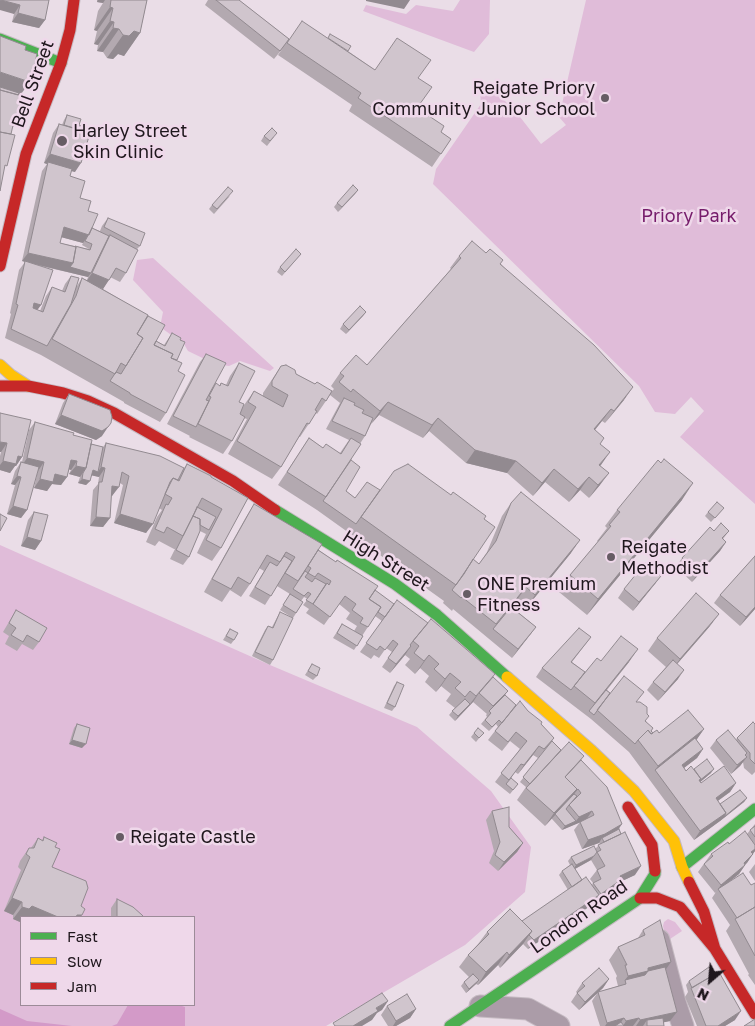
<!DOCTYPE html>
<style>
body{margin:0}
#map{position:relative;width:755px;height:1026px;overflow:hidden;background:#eadde7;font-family:"Golos Text",sans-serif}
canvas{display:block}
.legend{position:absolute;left:20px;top:916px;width:175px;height:90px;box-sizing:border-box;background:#efd8ea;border:1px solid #9c8b98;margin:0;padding:6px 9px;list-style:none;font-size:15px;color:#1f171d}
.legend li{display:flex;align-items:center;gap:10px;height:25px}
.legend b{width:25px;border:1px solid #9c8b98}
.north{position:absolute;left:685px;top:956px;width:50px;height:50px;-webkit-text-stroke:4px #efd8ea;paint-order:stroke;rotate:207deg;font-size:14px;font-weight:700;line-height:20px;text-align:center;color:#1f171d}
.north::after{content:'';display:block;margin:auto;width:18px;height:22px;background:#1f171d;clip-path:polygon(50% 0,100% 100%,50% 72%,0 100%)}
</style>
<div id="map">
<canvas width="755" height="1026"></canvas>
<ul class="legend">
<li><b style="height:6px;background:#4caf50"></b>Fast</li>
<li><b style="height:6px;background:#ffc107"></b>Slow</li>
<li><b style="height:6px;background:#c62828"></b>Jam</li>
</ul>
<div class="north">N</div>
</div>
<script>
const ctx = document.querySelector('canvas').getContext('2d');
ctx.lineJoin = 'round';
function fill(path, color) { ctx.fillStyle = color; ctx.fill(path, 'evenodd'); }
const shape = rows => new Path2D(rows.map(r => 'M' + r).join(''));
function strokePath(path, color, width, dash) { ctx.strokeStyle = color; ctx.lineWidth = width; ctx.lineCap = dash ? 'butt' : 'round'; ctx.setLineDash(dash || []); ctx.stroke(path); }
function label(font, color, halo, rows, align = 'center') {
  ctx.font = font + ' "Golos Text",sans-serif'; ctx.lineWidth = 5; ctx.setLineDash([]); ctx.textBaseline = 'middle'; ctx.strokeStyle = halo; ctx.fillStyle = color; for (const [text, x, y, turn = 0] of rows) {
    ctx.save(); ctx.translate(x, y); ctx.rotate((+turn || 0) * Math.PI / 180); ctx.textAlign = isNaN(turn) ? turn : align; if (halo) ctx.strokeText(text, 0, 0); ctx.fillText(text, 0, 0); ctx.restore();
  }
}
const green = shape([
 [460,0,490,0,489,34,474,52,363,11,366,5,406,14,416,5,453,11],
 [586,0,755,0,755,504,680,437,704,411,691,397,675,414,655,412,639,386,433,184,436,169,481,104,480,92,490,86,517,113,541,144,566,125,559,117],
 [153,258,274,368,270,371,240,361,229,366,215,364,188,351,184,344,160,327,163,312,133,280,137,260],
 [0,545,270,665,417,727,491,791,531,847,525,892,465,945,326,1026,0,1026],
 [21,917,194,917,194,1005,21,1005],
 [668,919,675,922,682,931,670,939,681,987,677,990,663,926,664,922]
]);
const water = shape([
 [128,1005,179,1005,185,1007,185,1026,112,1026,117,1024],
 [0,1009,27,1021,72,1026,0,1026]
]);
const street = shape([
 [659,940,675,1002,683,1026],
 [480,1006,528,1009,559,1026]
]);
const fast = shape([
 [0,39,61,63],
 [275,510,395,584,437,615,507,677],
 [682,867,755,809],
 [450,1026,640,898,655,874,655,871]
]);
const slow = shape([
 [0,365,11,375,28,386],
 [507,677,592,751,634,791,674,841,682,867,689,882]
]);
const jam = shape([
 [0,266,26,154,61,63,70,30,74,0],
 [0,386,28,386,63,393,88,401,114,413,233,481,275,510],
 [628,807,652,845,655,871],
 [689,882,704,912,715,949],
 [640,898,657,898,680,907,715,949,755,1014]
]);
const wall = shape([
 [0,0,49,0,45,20,39,28,12,22,14,14],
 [97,0,147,0,140,33,124,56,118,54,113,59,107,58,103,52,97,51,98,45,94,44,97,31,94,30,98,11,103,3,97,2],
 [208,0,239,0,289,39,348,51,375,70,418,78,417,108,441,132,451,139,432,167,349,111,352,105,278,55,283,48,274,59,205,5],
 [67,115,79,125,75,172,71,171,70,176,80,198,88,211,92,228,100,231,102,226,108,218,140,246,137,249,126,273,120,282,110,277,103,289,148,316,156,341,164,345,172,333,180,340,177,360,178,371,166,413,160,422,124,403,124,402,41,355,5,338,11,314,10,313,19,270,25,262,22,261,42,171,47,164,44,163,53,133,59,124,62,125,64,120],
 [61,237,83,243,82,245,89,249,60,243],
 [36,265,67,272,88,277,87,280,82,278,77,286,71,276,65,284,62,291,52,287,46,296,40,311,37,310,41,305],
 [264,136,274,137,267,146,261,141],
 [358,190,338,212,334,207,337,203],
 [230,196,214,214,209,209,212,205],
 [486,253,501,264,624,400,605,423,602,421,595,430,600,444,600,485,589,498,580,490,569,502,545,482,533,496,507,473,466,463,429,431,423,438,379,415,371,424,365,436,328,493,346,491,355,498,380,490,484,519,473,559,479,564,487,552,502,516,511,503,571,553,527,607,517,600,512,607,536,627,512,658,453,609,452,611,443,603,444,601,317,510,278,485,309,438,323,448,340,453,349,440,326,429,340,403,330,395,317,414,316,413,300,437,299,437,281,467,272,479,228,454,247,419,244,418,232,441,223,454,189,437,190,436,167,424,200,362,206,354,213,387,220,385,221,383,226,385,230,376,239,363,239,402,242,408,254,391,263,396,263,393,281,366,315,384,332,391,334,389,331,386,340,373,367,365,451,269,450,268,459,256],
 [301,254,282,276,277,272,280,267],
 [366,312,346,334,340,329,343,324],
 [69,394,102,436,96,440,55,424,63,403],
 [0,413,22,457,16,466,15,466,10,473,0,470,0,456,1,452],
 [35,422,73,435,91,444,103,447,106,443,184,468,187,464,248,498,221,548,212,561,197,553,206,534,200,531,189,557,183,565,170,559,175,549,174,549,159,541,155,546,146,542,157,517,162,510,159,508,146,533,114,523,123,485,120,483,112,496,111,496,110,518,103,527,90,526,93,490,98,484,99,477,91,475,90,481,86,485,78,483,80,477,69,474,71,470,69,469,67,477,61,485,52,484,47,491,34,488,38,470,27,510,21,518,7,514,15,485,11,484,15,471,21,462,22,462,29,430],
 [661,463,682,500,587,615,559,592,570,575,598,542,597,541,607,528,605,526,617,510],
 [254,504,375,590,491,680,508,691,505,695,516,705,528,711,541,724,551,742,561,750,581,760,619,829,635,875,620,882,616,888,528,949,523,944,500,968,498,965,478,985,476,984,466,993,461,986,464,982,469,977,459,967,468,955,478,944,487,932,522,921,568,890,559,875,562,871,570,865,568,861,571,857,595,849,600,844,599,843,582,849,574,830,580,822,562,830,552,819,552,818,545,826,517,800,526,787,520,782,544,751,538,758,533,755,518,774,515,772,511,778,518,784,510,794,495,782,520,749,510,741,502,751,488,740,498,727,496,724,489,731,481,724,487,717,486,715,487,714,473,702,455,721,449,715,455,708,446,701,451,694,441,686,436,692,425,682,429,676,420,668,415,674,405,665,410,659,405,655,390,673,382,667,392,652,386,648,379,658,374,655,371,659,360,652,382,621,375,616,362,636,363,636,354,650,333,638,342,624,354,631,357,626,346,619,350,613,339,604,324,625,306,613,309,609,303,605,308,599,304,597,301,601,293,596,303,602,293,618,280,610,290,594,277,586,265,605,249,596,264,571,259,568,250,584,241,597,230,590,222,602,204,592,246,517],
 [591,860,597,870,590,879,593,883,592,885,582,880,575,869],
 [724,508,711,522,705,516,708,512],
 [34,512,41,541,35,550,21,546,28,520],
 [714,531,729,531,723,539,726,542,720,551,692,582,676,567,682,558],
 [755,556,755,609,740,626,714,603,720,595],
 [661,576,633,611,618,598,624,589],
 [16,610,39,642,33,650,22,644,17,651,5,644,9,636,3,632],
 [280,612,273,660,270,665,252,656,265,630,268,626,272,627],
 [710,626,677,664,678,679,658,701,647,690,653,682,666,667,648,651,657,638],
 [230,629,234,640,231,644,223,640],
 [591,637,572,662,585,672,601,661,629,662,607,690,610,693,637,702,646,721,653,733,659,733,704,729,696,740,703,749,697,758,684,768,686,771,694,769,711,773,700,782,701,783,736,783,730,792,718,801,720,804,747,798,744,802,720,821,694,840,649,779,629,752,591,719,536,677,542,668],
 [312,664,317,676,313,680,305,675],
 [397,682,395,707,392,711,384,708,394,686],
 [77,724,82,748,69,744,74,728],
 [755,724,755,772,752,775,744,768,743,762,740,766,731,774,710,748,716,740,736,740,737,738],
 [474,733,480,737,476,742,471,737],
 [492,811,509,827,523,843,517,852,498,871,489,863,494,851,486,820],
 [755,824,755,851,739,874,727,884,751,885,755,883,755,985,748,975,749,974,726,931,730,925,712,898,716,892,715,893,698,872,711,854,747,834],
 [44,837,55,847,52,867,81,906,82,915,80,917,21,917,20,922,13,919,13,915,4,911,21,870,18,867,20,861,29,848,31,848,38,838,42,840],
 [755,864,755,881,749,872],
 [117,899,144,917,111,917,111,908],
 [643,930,666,969,670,1021,664,1022,664,1026,600,1026,592,1001,598,992,618,986,616,978,617,976,609,960,618,947,638,938],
 [609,979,603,988,579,1010,571,1002,577,993,576,992,582,983],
 [689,981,735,1020,725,1026,697,1026,685,997,688,992,686,985],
 [387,1006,416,1009,410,1018,396,1026,388,1026,381,1015]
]);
const shadedWall = shape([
 [0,0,20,5,14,14,0,10],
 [98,0,105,0,103,3,97,2],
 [366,0,410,0,404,9,366,1],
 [110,7,113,8,97,31,94,30],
 [18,13,45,20,39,28,12,22],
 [110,21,114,22,98,45,94,44],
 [113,28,119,29,103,52,97,51],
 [134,31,140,33,124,56,118,54,113,59,107,58,123,35],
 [0,72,30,82,18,98,0,92],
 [14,121,17,122,11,130],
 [50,154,81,163,75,172,48,164,48,162,47,164,44,163],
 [358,190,355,194,338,212,342,207],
 [64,227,89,235,83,243,57,236],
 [28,253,73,263,91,273,88,277,22,261],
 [92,273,109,280,103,289,86,282],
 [34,303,41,305,35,313,28,311],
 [366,312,363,316,346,334,349,330],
 [633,387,624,400,605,423,614,411],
 [388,402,379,415,371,424,380,411],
 [611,409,602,421,585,442,594,429],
 [61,415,108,427,102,436,96,440,55,424],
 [438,418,429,431,423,438,432,425],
 [0,442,7,443,1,452,0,452],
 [475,450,516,461,507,473,466,463],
 [610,452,601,465,590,478,599,465],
 [18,456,22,457,16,466,15,466,10,473,0,470,0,465,3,461],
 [27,458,44,462,38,471,21,467],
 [71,460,77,461,71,470,65,468],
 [76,466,86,468,80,477,69,474],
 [101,467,105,468,99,477,90,475,93,470,98,472],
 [554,469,545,482,533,496,542,483],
 [609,473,600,485,589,498,598,485],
 [55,474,67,477,61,485,52,484,47,491,34,488,40,479],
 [17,476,21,477,15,485,11,484],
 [589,477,580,490,569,502,578,489],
 [82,479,90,481,86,485,78,483],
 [693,483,682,500,587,615,598,599],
 [112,486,119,487,112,496,106,495],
 [13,506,27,510,21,518,7,514],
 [120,514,153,524,146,533,114,523],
 [96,517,110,518,103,527,90,526],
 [27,537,41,541,35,550,21,546],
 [580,540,571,553,527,607,535,595],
 [726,542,720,551,692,582,698,573],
 [661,576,655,584,633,611,639,602],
 [526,587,517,600,494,629,493,629],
 [755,607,755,609,740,626,746,617],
 [719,614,710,626,671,671,680,659],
 [536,627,530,635,512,658,518,649],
 [411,646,405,655,390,673,396,664],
 [638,649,629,662,589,711,595,703],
 [429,655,420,668,415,674,424,661],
 [684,670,678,679,658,701,665,692],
 [450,673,441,686,436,692,445,679],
 [495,674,479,693,473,702,455,721,458,716,470,704,476,696],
 [704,729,695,742,655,770,658,766],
 [72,740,86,744,82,748,69,744],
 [539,746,533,755,518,774,524,765],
 [703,749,697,758,676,774,682,765],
 [747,753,741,762,747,757,740,766,731,774],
 [714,769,711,773,698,784,697,782],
 [736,783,730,792,709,807,716,798],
 [577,789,578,789,571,798,545,826,554,813],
 [747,798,744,802,720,821,694,840,700,831],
 [592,811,586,820,562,830,565,826,576,821,579,817],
 [622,824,616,833,602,838,599,843,582,849,588,840],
 [523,843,517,852,498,871,504,862],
 [755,849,755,851,752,855,753,854,747,863,737,871,751,852],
 [594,856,591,860,573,870,576,865],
 [745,865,739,874,719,890,718,889,715,893,721,885],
 [641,866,635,875,620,882,616,888,595,903,601,894,620,876],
 [599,895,593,904,528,949,534,940],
 [12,898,22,902,13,915,4,911],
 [32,906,58,917,21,917,21,921,20,922,13,919,22,907],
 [77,915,82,915,80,917,75,917],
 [532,931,523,944,500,968,509,955],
 [507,952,498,965,478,985,486,972],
 [671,962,662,975,626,984,625,980,628,976,648,968],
 [609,979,603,988,579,1010,585,1002],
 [479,980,476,984,466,993,469,989],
 [388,1001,382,1010,377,1013,372,1020,362,1026,353,1026,376,1008],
 [416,1009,410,1018,396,1026,393,1026,396,1021],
 [741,1011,735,1020,725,1026,718,1026],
 [677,1012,670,1021,647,1026,647,1020,643,1026,636,1026,640,1020],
 [624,1018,618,1026,605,1026,607,1023],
 [639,1018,633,1026,623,1026,626,1021]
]);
const building = shape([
 [1,0,49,0,45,20,18,13,20,5,1,0],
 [111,0,147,0,140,33,134,31,129,36,123,35,119,29,113,28,114,22,110,21,113,8,110,7,111,0],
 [216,0,239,0,289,39,280,51,216,0],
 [302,21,375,70,397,38,431,60,418,78,432,87,417,108,444,126,441,132,451,139,441,154,358,98,361,93,287,43,302,21],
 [330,34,351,46,348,51,328,38,330,34],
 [0,36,26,46,25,50,37,54,30,82,0,72,0,36],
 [0,87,19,93,18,95,0,90,0,87],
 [0,90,23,96,17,122,14,121,11,134,0,132,0,90],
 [67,115,81,119,79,125,88,128,87,132,64,125,67,115],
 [59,124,90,133,81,163,50,154,59,124],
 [272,128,277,133,270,141,264,136,272,128],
 [0,132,15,135,7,166,5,165,0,191,0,132],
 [48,162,72,169,70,176,85,181,80,198,91,201,88,211,98,214,89,235,64,227,60,243,76,247,73,263,28,253,48,162],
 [353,185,358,190,342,207,337,203,353,185],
 [228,187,233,191,217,209,212,205,228,187],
 [108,218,145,233,140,246,104,227,108,218],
 [92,228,109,236,91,273,70,267,73,263,76,247,75,247,75,246,90,250,92,244,85,241,92,228],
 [110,235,138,250,126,273,116,268,109,280,92,273,110,235],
 [472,241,486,253,490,249,503,260,500,264,594,345,633,387,614,411,611,409,594,429,604,438,600,444,610,452,599,465,609,473,598,485,589,477,578,489,554,469,542,483,516,461,475,450,438,418,432,425,388,402,380,411,353,389,351,392,339,382,344,376,340,373,356,355,367,365,461,258,459,256,472,241],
 [296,249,301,254,285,272,280,267,296,249],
 [25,261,53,270,41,305,34,303,33,308,43,312,52,287,65,292,71,276,79,278,71,304,47,346,11,329,18,305,16,304,25,261],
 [82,278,148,315,137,334,143,338,126,366,121,363,115,374,52,339,76,296,82,278],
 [360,306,366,312,349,330,343,324,360,306],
 [148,316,165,325,154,345,173,354,171,358,182,363,178,371,185,375,166,413,130,394,130,393,110,381,116,372,121,374,143,338,137,334,148,316],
 [172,333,181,338,180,340,185,342,177,360,171,358,173,354,154,345,156,341,165,346,172,333],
 [206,354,226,363,206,400,209,401,196,427,173,416,206,354],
 [239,363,255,371,239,402,244,404,240,414,245,417,232,441,198,424,211,397,209,396,216,383,220,386,221,383,228,386,239,363],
 [286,365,295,370,296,374,315,384,317,382,332,391,326,401,322,398,315,410,317,411,309,424,307,423,281,467,237,441,256,407,248,402,254,391,283,407,288,395,272,386,272,381,281,366,286,365],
 [69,394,110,410,112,417,111,423,108,427,102,431,61,415,69,394],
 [344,398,355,403,354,405,364,410,362,413,373,418,365,436,332,421,344,398],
 [0,413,31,420,22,457,18,456,16,464,3,461,7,443,0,442,0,413],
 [35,422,74,433,73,435,92,440,86,468,76,466,77,461,71,460,67,477,55,474,53,482,40,479,44,462,27,458,35,422],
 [309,438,323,448,326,444,341,454,351,438,361,444,326,497,287,472,309,438],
 [106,443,160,456,184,468,178,480,173,478,170,482,153,524,120,514,129,476,122,472,119,487,112,486,110,518,96,517,99,482,102,482,105,468,101,467,106,443],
 [91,444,103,447,98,472,93,470,90,481,82,479,83,473,86,468,91,444],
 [664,459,693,483,598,599,570,575,611,526,609,525,620,512,617,510,658,460,661,463,664,459],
 [351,460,360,467,346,491,355,498,367,482,380,490,356,524,323,501,351,460],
 [21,462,39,467,27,510,13,506,21,477,17,476,21,462],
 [187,464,211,476,211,477,248,498,221,548,206,540,222,509,202,498,183,536,167,527,164,533,155,529,166,504,168,505,172,498,165,494,173,478,179,481,187,464],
 [408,464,451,495,453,492,486,516,484,519,495,527,456,585,361,517,394,471,408,464],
 [521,492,580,540,535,595,526,587,496,624,462,597,461,598,452,590,464,574,473,559,479,564,496,541,511,503,521,492],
 [717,502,724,508,715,518,708,512,717,502],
 [254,504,322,544,298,581,285,573,295,557,286,552,280,562,267,555,250,584,238,577,231,589,212,579,254,504],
 [197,507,216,517,209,530,200,525,200,519,193,516,197,507],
 [34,512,48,515,41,541,27,537,34,512],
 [0,514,7,518,0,531,0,514],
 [193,516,200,519,200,531,189,557,176,550,193,516],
 [721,523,729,531,722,538,726,542,698,573,682,558,710,527,714,531,721,523],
 [318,550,336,562,337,560,378,586,369,599,381,607,368,627,360,623,363,618,352,610,356,604,345,596,330,617,313,604,327,583,329,585,331,581,318,573,315,577,308,573,311,568,308,566,318,550],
 [284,556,292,561,271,596,255,587,270,562,277,566,284,556],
 [755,556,755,607,746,617,720,595,755,556],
 [645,563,661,576,639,602,624,589,645,563],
 [305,571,308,573,305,577,312,582,315,578,326,584,313,604,306,600,311,594,308,592,304,596,293,589,305,571],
 [375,590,394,604,385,617,378,612,381,607,369,599,375,590],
 [696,593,719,614,680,659,657,638,696,593],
 [290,594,303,602,296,613,283,605,290,594],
 [397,600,428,623,413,641,410,645,411,646,396,664,388,658,398,644,393,640,385,650,380,646,377,650,366,643,397,600],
 [511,607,536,627,518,649,493,629,511,607],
 [16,610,47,628,39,642,27,635,23,642,11,635,16,628,9,623,16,610],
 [280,612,293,618,273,660,255,652,268,626,273,628,280,612],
 [431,619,495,674,476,696,470,691,465,697,455,688,461,682,455,677,450,673,445,679,434,669,439,664,429,655,424,661,414,653,419,646,413,641,431,619],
 [342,624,363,636,357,646,337,633,342,624],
 [579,628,591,637,571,662,585,672,571,690,542,668,579,628],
 [230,629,238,633,234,640,226,636,230,629],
 [621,636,638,649,595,703,574,686,597,658,601,661,621,636],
 [673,660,684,670,665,692,653,682,673,660],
 [312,664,320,668,317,676,308,671,312,664],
 [624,676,644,692,636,702,640,702,647,707,647,714,649,716,645,721,653,728,651,731,653,733,651,734,648,730,638,740,635,744,597,710,624,676],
 [493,677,508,691,493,706,479,693,493,677],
 [397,682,404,685,395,707,387,703,397,682],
 [606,690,610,693,594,715,589,711,606,690],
 [505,695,516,705,502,723,499,720,492,727,485,720,491,713,489,711,505,695],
 [465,699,470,704,458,716,452,711,465,699],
 [520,701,528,711,542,722,541,724,554,738,544,749,539,746,524,765,521,764,509,780,501,773,527,741,516,732,508,742,495,731,520,701],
 [688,710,704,729,658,766,638,740,648,730,651,734,657,730,659,733,688,710],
 [753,722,755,724,755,764,750,759,750,753,737,738,753,722],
 [77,724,90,728,86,744,72,740,77,724],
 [478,728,484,733,479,738,474,733,478,728],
 [728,730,747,753,745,755,747,757,737,765,716,740,728,730],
 [695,738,703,749,682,765,686,771,691,766,701,779,699,780,701,783,724,766,736,783,716,798,726,813,700,831,655,770,695,738],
 [552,741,561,750,530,784,523,777,552,741],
 [569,742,584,756,565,777,577,789,554,813,526,788,569,742],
 [707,759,714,769,699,781,701,779,694,769,707,759],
 [581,760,607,787,622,824,605,834,588,840,580,822,594,815,592,811,579,817,569,805,581,793,578,789,574,793,577,789,565,777,581,760],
 [511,778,518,784,513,790,506,784,511,778],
 [740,790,747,798,724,817,726,813,720,804,740,790],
 [574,794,577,796,569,805,566,809,576,821,565,826,555,814,574,794],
 [509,807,509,827,523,843,504,862,495,855,500,842,492,811,509,807],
 [755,826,755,837,750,830,755,826],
 [619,829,621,834,604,842,602,838,619,829],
 [745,831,755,845,755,849,751,852,753,854,744,863,745,865,721,885,704,864,713,856,711,854,728,842,729,844,745,831],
 [625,832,641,866,620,876,622,879,601,894,593,883,601,879,597,870,605,866,597,852,601,850,598,845,625,832],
 [44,837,57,843,55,847,60,849,52,867,86,881,88,888,81,906,85,909,82,915,77,915,76,917,58,917,32,906,29,909,22,907,22,902,12,898,30,857,26,854,29,848,34,848,38,838,43,841,44,837],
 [594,846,597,852,594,856,576,865,571,857,594,846],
 [572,864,582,880,572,887,562,871,572,864],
 [743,873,751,885,755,883,755,907,737,918,718,889,743,873],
 [586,877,599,895,534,940,529,935,532,931,522,921,586,877],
 [117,899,133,907,142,915,144,917,117,917,117,899],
 [755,907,755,956,735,919,755,907],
 [510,909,532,931,509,955,507,952,486,972,468,955,489,934,487,932,510,909],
 [660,920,671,962,648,968,648,971,628,976,625,965,627,965,618,947,645,935,643,930,660,920],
 [665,967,677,1012,640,1020,639,1018,626,1021,624,1018,607,1023,598,992,626,984,625,980,645,975,648,971,665,967],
 [709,967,715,974,692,988,689,981,709,967],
 [599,968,609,979,585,1002,577,993,585,986,582,983,599,968],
 [719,972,741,1011,718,1026,706,1026,691,988,719,972],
 [473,974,479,980,469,989,464,982,473,974],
 [382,993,388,1001,376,1008,378,1011,353,1026,335,1026,333,1023,382,993],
 [407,994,416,1009,396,1021,387,1006,407,994],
 [663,1018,664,1026,647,1026,647,1020,663,1018],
 [755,1019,755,1026,744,1026,755,1019],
 [621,1022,624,1026,615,1026,621,1022]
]);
const markers = [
 [605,98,5,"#665c64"],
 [62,141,6,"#665c64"],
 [611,557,5,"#665c64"],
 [467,594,5,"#665c64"],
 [120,837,5,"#665c64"]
];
const streetNames = [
 ["Bell Street",33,84,-70],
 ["High Street",386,561,32],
 ["London Road",579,917,-35]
];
const poiNames = [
 ["Reigate Priory",595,88,"right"],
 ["Community Junior School",595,109,"right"],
 ["Harley Street",73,131],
 ["Skin Clinic",73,152],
 ["Reigate",621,547],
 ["Methodist",621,568],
 ["ONE Premium",477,584],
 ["Fitness",477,605],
 ["Reigate Castle",130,837]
];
const parkNames = [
 ["Priory Park",689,216]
];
fill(green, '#e0bcd9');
fill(water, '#d39ac8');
strokePath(street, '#c5bac2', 23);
strokePath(fast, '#c5bac2', 13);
strokePath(slow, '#c5bac2', 13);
strokePath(jam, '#c5bac2', 13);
strokePath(street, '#ab9ca8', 21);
strokePath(fast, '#4caf50', 11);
strokePath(slow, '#ffc107', 11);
strokePath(jam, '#c62828', 11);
fill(wall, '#b3a9b0');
fill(shadedWall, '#928a90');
fill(building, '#d0c5cd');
strokePath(building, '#928a90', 1);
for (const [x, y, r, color] of markers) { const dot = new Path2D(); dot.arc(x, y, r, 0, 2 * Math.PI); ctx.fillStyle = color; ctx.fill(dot); strokePath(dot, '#efd8ea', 2); }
label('18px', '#1f171d', '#efd8ea', streetNames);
label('18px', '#1f171d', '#efd8ea', poiNames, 'left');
label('18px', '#761c6b', '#efd8ea', parkNames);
</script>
